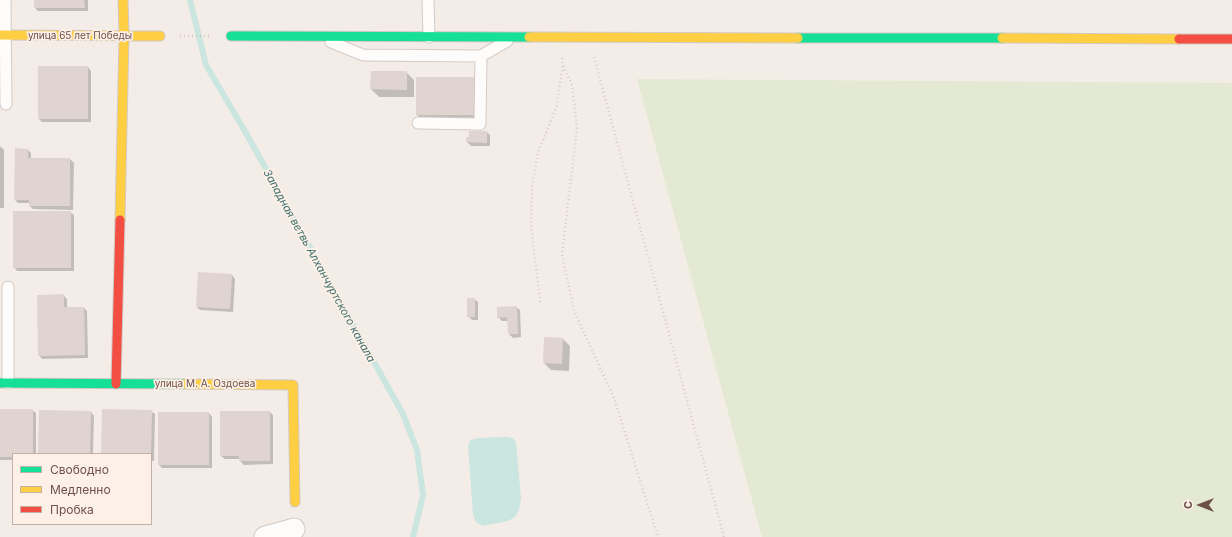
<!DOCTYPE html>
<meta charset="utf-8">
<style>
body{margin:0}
#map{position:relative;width:1232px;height:537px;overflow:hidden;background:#f4ede7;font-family:Inter,sans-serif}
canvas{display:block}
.legend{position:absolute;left:12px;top:453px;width:140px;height:72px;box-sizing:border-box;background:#fdf0e7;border:1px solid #c4b0a9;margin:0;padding:5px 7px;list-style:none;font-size:12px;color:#6e514b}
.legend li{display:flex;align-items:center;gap:8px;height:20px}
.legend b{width:20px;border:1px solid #c4b0a9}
.north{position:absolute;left:1180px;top:485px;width:40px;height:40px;-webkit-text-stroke:3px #fdf0e7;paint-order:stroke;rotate:270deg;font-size:11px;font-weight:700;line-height:16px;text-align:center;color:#6e514b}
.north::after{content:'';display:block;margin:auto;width:14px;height:18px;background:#6e514b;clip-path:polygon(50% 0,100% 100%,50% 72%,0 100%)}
</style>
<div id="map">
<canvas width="1232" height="537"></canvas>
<ul class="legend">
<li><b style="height:5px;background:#16e098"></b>Свободно</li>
<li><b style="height:5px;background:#ffcf43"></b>Медленно</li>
<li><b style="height:5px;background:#f24e42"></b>Пробка</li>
</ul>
<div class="north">С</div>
</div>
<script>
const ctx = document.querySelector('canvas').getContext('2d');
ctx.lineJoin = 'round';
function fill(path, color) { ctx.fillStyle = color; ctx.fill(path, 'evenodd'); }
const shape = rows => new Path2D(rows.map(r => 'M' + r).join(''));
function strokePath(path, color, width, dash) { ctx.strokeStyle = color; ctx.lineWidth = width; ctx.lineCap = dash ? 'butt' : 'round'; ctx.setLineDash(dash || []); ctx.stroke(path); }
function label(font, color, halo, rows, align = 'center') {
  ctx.font = font + ' Inter,sans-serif'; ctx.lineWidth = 3.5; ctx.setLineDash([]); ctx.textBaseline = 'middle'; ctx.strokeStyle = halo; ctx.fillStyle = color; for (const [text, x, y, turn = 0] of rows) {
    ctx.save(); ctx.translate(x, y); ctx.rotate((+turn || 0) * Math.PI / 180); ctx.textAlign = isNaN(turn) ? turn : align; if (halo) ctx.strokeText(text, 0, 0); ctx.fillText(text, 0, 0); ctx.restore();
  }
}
const green = shape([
 [637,79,1232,83,1232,537,762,537]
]);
const water = shape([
 [506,437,513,438,516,442,521,498,519,510,515,517,508,521,482,526,476,522,473,515,468,446,470,440,478,438]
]);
const shadow = shape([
 [35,0,88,0,88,11,38,11,35,8],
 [88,67,91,71,91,122,42,122,39,119],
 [372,72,406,72,414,80,414,97,379,97,371,89],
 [475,78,482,86,482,122,424,122,417,115],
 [487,132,490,135,490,146,471,146,467,142],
 [0,146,4,150,4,208,0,208],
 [28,150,31,153,31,159,70,159,74,163,73,210,33,209,30,206,30,203,18,203,15,200],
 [70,212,74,215,74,271,17,271,14,267],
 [232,275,235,279,233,312,200,310,197,307],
 [63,295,67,299,67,308,84,308,87,311,88,358,42,359,39,355],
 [474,299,478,302,478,320,472,320,468,316],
 [516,307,520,310,521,337,513,338,509,334,508,321,502,321,498,317],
 [563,339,570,346,569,371,551,370,544,363],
 [0,410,32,410,36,413,36,454,13,454,13,460,0,460],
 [151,411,155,414,154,461,151,461,151,454,102,454],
 [91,412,94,416,93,454,39,454],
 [270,412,273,415,273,464,244,465,240,461,240,459,225,459,221,456],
 [209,413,212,417,212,468,162,468,159,465]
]);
const stream = shape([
 [190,0,206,65,246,133,403,414,417,450,423,495,413,537]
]);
const building = shape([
 [34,0,84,0,85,8,34,8],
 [38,66,88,66,88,119,38,119],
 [371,71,407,71,407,90,370,89],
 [416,77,475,77,475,115,416,115],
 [469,131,487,131,487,143,466,142,466,137,469,137],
 [15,148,28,149,28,158,70,158,70,206,29,206,29,200,14,200],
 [13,211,71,211,71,268,13,268],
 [198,272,232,274,230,309,196,307],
 [64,294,64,307,84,307,85,355,38,356,37,295],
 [467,298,475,298,475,317,467,317],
 [517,306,518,334,508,334,507,317,497,318,497,307],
 [544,337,563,338,562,364,543,363],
 [0,409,33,409,33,454,13,454,13,457,0,457],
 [102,409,152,410,151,454,101,454],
 [39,410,91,411,90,454,38,454],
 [220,411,270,411,270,461,239,461,239,456,220,456],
 [158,412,209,412,209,465,158,465]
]);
const path = shape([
 [180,36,211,36],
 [594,57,724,537],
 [562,58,563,66,572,85,577,128,562,254,574,311,614,398,658,537],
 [540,302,531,224,532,187,538,152,556,108,563,66]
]);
const lane = shape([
 [5,0,6,104],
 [428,0,429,37],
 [331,42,363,55,481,56,507,41],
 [418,123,480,124,481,56],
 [8,287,8,383]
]);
const street = shape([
 [265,537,294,529]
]);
const fast = shape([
 [231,36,529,37],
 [798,38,1002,38],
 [0,383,185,384]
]);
const slow = shape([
 [0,35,160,36],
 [529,37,798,38],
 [1002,38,1179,39],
 [120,220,124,36,123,0],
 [185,384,293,385,295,502]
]);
const jam = shape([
 [1179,39,1232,39],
 [116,384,120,220]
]);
const streetNames = [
 ["улица 65 лет Победы",80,36],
 ["улица М. А. Оздоева",205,384]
];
const waterNames = [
 ["Западная ветвь Алханчуртского канала",319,266,61]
];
fill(green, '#e4e9d3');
fill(water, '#cbe5e1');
fill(shadow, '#0003');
strokePath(stream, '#cbe5e1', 6);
fill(building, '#e0d4d0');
strokePath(lane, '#d3cac6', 13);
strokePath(street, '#d3cac6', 23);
strokePath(fast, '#d2c8c4', 11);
strokePath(slow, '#d2c8c4', 11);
strokePath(jam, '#d2c8c4', 11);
strokePath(path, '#d5ccc9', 2.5, [1, 3]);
strokePath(lane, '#fdfcfb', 11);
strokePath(street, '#fdfcfb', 21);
strokePath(fast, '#16e098', 9);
strokePath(slow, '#ffcf43', 9);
strokePath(jam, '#f24e42', 9);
label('10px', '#6e514b', '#fdf0e7', streetNames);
label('italic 11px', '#417372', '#fdf0e7', waterNames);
</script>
